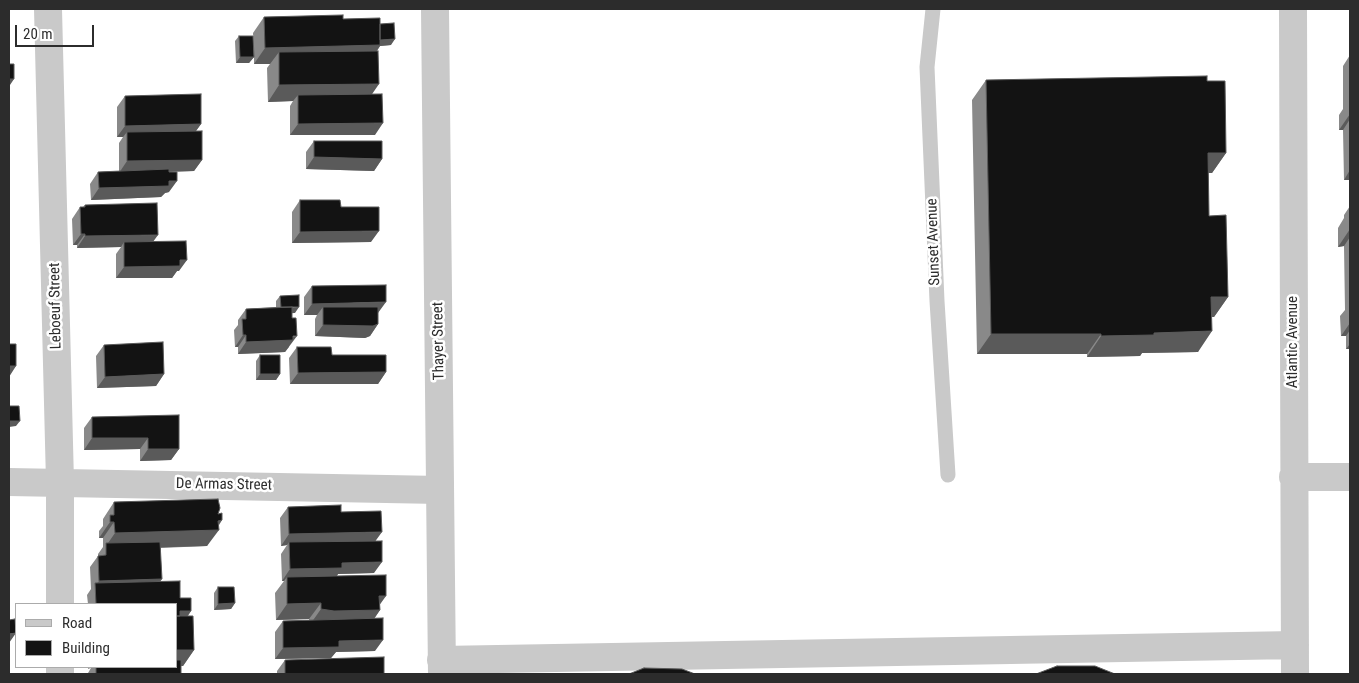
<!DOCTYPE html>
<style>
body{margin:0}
#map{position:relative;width:1359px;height:683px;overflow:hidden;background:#fff;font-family:"Roboto Condensed",sans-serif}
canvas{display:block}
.frame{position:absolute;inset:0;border:10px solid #2c2c2c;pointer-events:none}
.legend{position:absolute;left:15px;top:603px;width:162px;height:65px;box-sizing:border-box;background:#fff;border:1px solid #ababab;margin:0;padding:6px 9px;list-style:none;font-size:15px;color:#2c2c2c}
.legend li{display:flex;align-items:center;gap:10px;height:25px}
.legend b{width:25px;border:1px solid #ababab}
.scale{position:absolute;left:15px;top:25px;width:79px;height:22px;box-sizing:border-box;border:2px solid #2c2c2c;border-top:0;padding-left:6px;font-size:15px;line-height:18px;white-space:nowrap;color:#2c2c2c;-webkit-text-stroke:4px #fff;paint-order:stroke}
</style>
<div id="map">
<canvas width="1359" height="683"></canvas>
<div class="frame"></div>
<ul class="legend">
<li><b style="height:6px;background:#c9c9c9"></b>Road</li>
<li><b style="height:14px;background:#131313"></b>Building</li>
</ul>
<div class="scale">20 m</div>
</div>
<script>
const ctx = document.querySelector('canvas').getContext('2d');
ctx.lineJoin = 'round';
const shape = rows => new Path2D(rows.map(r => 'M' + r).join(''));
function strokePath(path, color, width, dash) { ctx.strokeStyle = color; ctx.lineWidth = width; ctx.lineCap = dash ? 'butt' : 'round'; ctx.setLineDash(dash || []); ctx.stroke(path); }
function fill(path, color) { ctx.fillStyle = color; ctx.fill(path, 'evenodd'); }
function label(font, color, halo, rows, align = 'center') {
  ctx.font = font + ' "Roboto Condensed",sans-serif'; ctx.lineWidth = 5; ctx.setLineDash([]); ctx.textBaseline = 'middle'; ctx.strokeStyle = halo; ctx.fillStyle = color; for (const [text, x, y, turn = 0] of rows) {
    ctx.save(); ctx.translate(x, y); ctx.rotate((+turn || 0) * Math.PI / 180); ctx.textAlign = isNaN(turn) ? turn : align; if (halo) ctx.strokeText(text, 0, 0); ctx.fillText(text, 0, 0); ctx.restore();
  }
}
const lane = shape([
 [933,9,927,67,937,301,948,475]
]);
const street = shape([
 [48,9,60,482,60,604],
 [435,9,442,674],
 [1293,9,1295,674],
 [1293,477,1350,477],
 [9,482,440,490],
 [441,660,1295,645],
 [60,667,60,674]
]);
const wall = shape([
 [264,17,343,19,380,24,391,45,380,46,377,51,372,94,375,135,290,135,290,106,293,101,268,102,267,68,270,64,254,64,254,57,249,63,236,63,235,41,239,36,254,56,253,33],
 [1350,55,1350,180,1344,180,1343,130,1339,130,1339,115,1343,109,1343,66],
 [986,80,1207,81,1226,153,1212,173,1208,173,1209,216,1228,297,1214,317,1212,317,1198,352,1142,353,1140,356,1087,357,1087,354,977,354,972,100],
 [125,96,201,124,196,131,202,160,194,171,169,172,169,192,165,193,161,197,91,200,90,184,98,172,119,171,119,143,123,137,117,137,117,107],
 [314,141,382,159,374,171,306,169,306,152],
 [300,200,341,207,371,242,292,243,292,212],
 [85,205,153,242,179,271,177,271,172,278,116,278,116,254,121,247,77,248,77,245,73,245,72,219,80,207,83,207],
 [1350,206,1350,349,1346,349,1346,336,1341,336,1340,316,1345,310,1344,246,1338,247,1338,228,1344,218,1344,215],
 [312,286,378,313,378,324,370,336,365,338,315,336,315,319,317,315,304,315,304,297],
 [280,296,295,313,292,313,289,347,285,352,238,354,238,347,235,347,234,330,238,325,238,320,246,309,276,307,276,301],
 [104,345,164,374,156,386,97,388,96,356],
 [297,347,332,355,386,372,378,384,290,384,289,358],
 [260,355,280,374,276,380,256,380,256,361],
 [92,417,179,449,171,460,140,461,140,449,84,450,84,428],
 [114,502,218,514,222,520,207,546,161,548,160,582,180,598,191,611,188,616,194,650,183,666,181,666,181,674,88,674,88,673,91,668,88,669,88,667,176,667,176,604,88,604,87,595,91,589,90,567,98,556,98,554,103,547,103,538,99,538,99,531,103,526,103,519],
 [288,507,341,512,376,541,374,573,338,574,337,576,380,604,380,610,374,619,375,651,336,652,331,658,275,659,275,632,283,621,309,620,309,619,276,620,275,593,284,581,282,581,281,554,287,545,281,546,280,518],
 [218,587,235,603,231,609,214,610,214,593],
 [285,660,384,674,277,674,277,671]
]);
const shadedWall = shape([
 [395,39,391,45,380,46,369,62,279,52,270,64,254,64,265,48],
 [240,57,254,57,249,63,236,63],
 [9,79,14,79,10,85,9,85],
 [379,84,368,100,298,95,293,101,268,102,279,85],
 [1350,114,1350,119,1343,130,1339,130],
 [383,123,375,135,290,135,298,124],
 [201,124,193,135,127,132,123,137,117,137,125,126],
 [1208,153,1226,153,1212,173,1194,173],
 [314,157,382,159,374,171,306,169],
 [202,160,194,171,119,173,127,161],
 [1350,170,1350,180,1344,180],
 [169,181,177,181,169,192,165,193,161,197,91,200,99,188],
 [1350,229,1350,237,1344,246,1338,247],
 [379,231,371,242,292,243,300,232],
 [81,234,85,234,77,245,73,245],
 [158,235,150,246,124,242,121,247,77,248,85,236],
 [180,260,187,260,179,271,177,271,172,278,116,278,124,267],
 [1211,297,1228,297,1214,317,1197,317],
 [386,302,378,313,323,307,317,315,304,315,312,304],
 [299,307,295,313,276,314,281,308],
 [1350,323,1350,330,1346,336,1341,336],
 [378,324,370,336,365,338,315,336,323,325],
 [1212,331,1198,352,1142,353,1140,356,1087,357,1101,336,1154,333],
 [991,334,1101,334,1087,354,977,354],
 [243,335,246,335,238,347,235,347],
 [297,336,285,352,238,354,246,342],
 [1350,344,1350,349,1346,349],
 [9,366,16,366,9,377],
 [386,372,378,384,290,384,298,373],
 [164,374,156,386,97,388,105,377],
 [260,374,280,374,276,380,256,380],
 [9,421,20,421,16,426,9,427],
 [92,438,148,438,140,449,84,450],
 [148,449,179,449,171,460,140,461],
 [222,520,215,530,219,530,207,546,106,549,106,546,115,533],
 [110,522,114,522,103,538,99,538],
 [382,532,374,543,289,542,287,545,281,546,289,534],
 [382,562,374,573,338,574,334,580,287,577,284,581,282,581,290,569,342,563],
 [162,579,154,591,95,586,99,581],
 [379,596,386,596,376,610,380,610,369,626,309,626,321,609],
 [235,603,231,609,214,610,218,604],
 [321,603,309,619,276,620,287,604],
 [180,611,191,611,183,622,176,623],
 [16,633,9,643,9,634],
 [383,640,375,651,336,652,331,658,275,659,283,648,339,641],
 [176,650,194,650,183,666,176,666]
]);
const building = shape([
 [343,15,343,19,380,18,380,45,265,48,264,17,343,15],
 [394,23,395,39,380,40,380,24,394,23],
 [239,36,253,36,254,57,240,57,239,36],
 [378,51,379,84,279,85,279,52,378,51],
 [9,64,14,64,14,79,9,79,9,64],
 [1207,76,1207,81,1225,81,1226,153,1208,153,1209,216,1226,215,1228,297,1211,297,1212,331,1154,333,1154,335,1101,336,1101,334,991,334,986,80,1207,76],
 [201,94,201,124,125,126,125,96,201,94],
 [382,94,383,123,298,124,298,95,382,94],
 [202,131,202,160,127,161,127,132,202,131],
 [314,141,382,141,382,159,314,157,314,141],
 [169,169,169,172,177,172,177,181,169,181,169,186,99,188,98,172,169,169],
 [300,200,340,200,341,207,379,207,379,231,300,232,300,200],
 [157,203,158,235,85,236,85,234,81,234,80,207,85,207,85,205,157,203],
 [186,241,187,260,180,260,180,266,124,267,124,242,186,241],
 [386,285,386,302,312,304,312,286,386,285],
 [299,295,299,307,281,307,280,296,299,295],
 [292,307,292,318,296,318,297,336,293,336,293,340,246,342,246,335,243,335,242,319,246,319,246,309,292,307],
 [323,307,378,307,378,324,373,326,323,325,323,307],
 [163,342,164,374,105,377,104,345,163,342],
 [9,344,16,344,16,366,9,366,9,344],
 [297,347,331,347,332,355,386,355,386,372,298,373,297,347],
 [260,355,280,355,280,374,260,374,260,355],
 [9,406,19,406,20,421,9,421,9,406],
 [179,415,179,449,148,449,148,438,92,438,92,417,179,415],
 [218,499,220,508,218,514,222,513,222,520,218,521,219,530,115,533,114,522,110,522,110,515,114,515,114,502,218,499],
 [341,505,341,512,381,511,382,532,289,534,288,507,341,505],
 [382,541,382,562,342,563,342,568,290,569,289,542,382,541],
 [160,542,162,579,99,581,98,556,106,555,106,543,160,542],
 [386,575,386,596,379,596,380,610,334,611,321,609,321,603,287,604,287,577,386,575],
 [180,581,180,598,191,598,191,611,180,611,180,616,176,616,176,604,96,604,95,583,180,581],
 [218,587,234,587,235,603,218,604,218,587],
 [176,616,193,616,194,650,176,650,176,616],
 [383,618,383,640,339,641,339,647,283,648,283,621,383,618],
 [15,619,16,633,9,634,9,620,15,619],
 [384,657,384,674,285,674,285,660,384,657],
 [176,660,181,660,181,674,96,674,96,667,176,667,176,660],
 [1057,666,1095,666,1115,674,1036,674,1057,666],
 [644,668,682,669,695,674,629,674,644,668]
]);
const streetNames = [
 ["Sunset Avenue",934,242,-92],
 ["Leboeuf Street",56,306,-91],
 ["Thayer Street",439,341,-91],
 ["Atlantic Avenue",1293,342,-90],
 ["De Armas Street",224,485,1]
];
strokePath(lane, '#c9c9c9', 15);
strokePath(street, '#c9c9c9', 28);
fill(wall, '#898989');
fill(shadedWall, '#5a5a5a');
fill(building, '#131313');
strokePath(building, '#5a5a5a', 1);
label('15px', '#2c2c2c', '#fff', streetNames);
</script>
